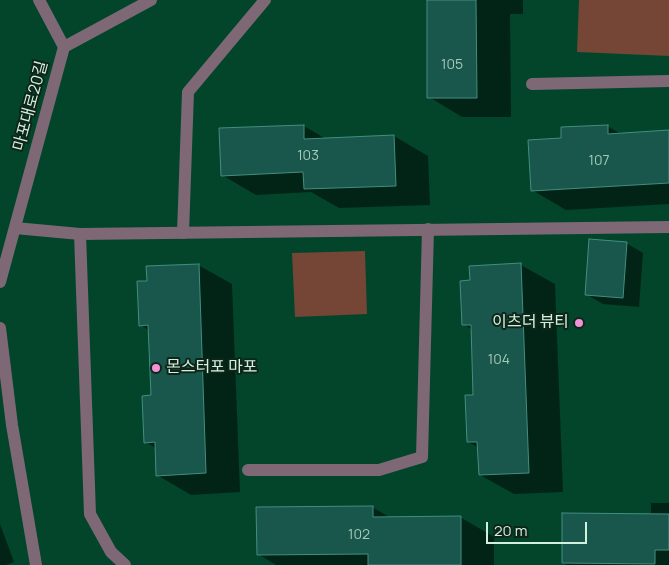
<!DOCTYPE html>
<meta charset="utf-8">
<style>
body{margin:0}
#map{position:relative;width:669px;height:565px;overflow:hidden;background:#02452a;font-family:Manrope,sans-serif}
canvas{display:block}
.scale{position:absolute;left:486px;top:522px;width:101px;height:22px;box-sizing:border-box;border:2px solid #d3f0de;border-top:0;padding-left:6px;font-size:15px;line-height:18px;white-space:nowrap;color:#d3f0de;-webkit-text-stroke:4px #0e261a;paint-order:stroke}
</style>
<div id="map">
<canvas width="669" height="565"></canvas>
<div class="scale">20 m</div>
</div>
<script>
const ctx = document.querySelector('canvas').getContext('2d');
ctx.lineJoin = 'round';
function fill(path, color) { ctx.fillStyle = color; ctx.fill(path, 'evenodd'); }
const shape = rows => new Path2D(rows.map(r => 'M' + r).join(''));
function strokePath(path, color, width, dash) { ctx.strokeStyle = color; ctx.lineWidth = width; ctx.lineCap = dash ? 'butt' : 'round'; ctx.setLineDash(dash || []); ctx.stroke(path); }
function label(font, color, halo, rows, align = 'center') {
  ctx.font = font + ' Manrope,"Noto Sans KR",sans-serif'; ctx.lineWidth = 4; ctx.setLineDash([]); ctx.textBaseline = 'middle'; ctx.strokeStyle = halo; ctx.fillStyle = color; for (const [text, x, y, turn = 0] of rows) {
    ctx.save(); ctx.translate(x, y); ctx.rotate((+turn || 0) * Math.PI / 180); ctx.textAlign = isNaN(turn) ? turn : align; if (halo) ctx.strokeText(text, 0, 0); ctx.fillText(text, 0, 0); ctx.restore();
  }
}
const green = shape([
 [579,0,669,0,669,56,577,52],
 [365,251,367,314,295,317,292,253]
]);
const shadow = shape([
 [428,0,523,0,523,14,510,14,511,117,462,117,429,97],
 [304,126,326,139,394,136,428,156,430,205,339,208,311,192,256,195,222,175],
 [607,126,621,134,669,131,669,204,566,210,532,190,562,139],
 [626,243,643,253,639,307,603,304,586,294],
 [198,265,232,284,240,492,191,495,157,475,156,448,145,442,152,397,148,330,141,325,148,282],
 [521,265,555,284,563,492,514,494,480,475,479,448,468,442,475,396,472,330,464,324,471,282],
 [651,503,669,503,669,565,567,565,563,563,651,515],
 [372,507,391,518,460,517,494,537,494,565,276,565,258,554],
 [0,524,14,562,6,565,0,565]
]);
const building = shape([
 [427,0,476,0,477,98,427,98,427,0],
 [304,125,304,139,394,135,396,186,304,189,303,172,221,176,219,128,304,125],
 [608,125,608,134,669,130,669,183,531,191,528,140,561,138,561,127,608,125],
 [589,239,627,242,623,298,585,295,589,239],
 [521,263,529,473,479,475,477,442,467,442,465,395,473,395,471,325,462,325,460,281,470,280,469,266,521,263],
 [199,264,206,473,156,476,155,442,144,443,142,396,151,395,148,325,139,326,137,281,147,281,146,266,199,264],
 [373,506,373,517,461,516,461,565,368,565,368,554,257,555,256,507,373,506],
 [562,513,669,514,669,550,655,550,655,564,562,563,562,513]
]);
const lane = shape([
 [125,565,111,552,90,514,80,234,669,227]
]);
const street = shape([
 [64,47,151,0],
 [532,84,669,81],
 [15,228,80,234],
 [183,233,188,92,265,0],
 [0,282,64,47,39,0],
 [0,328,12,425,36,565],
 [248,470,379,470,422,457,428,229]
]);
const markers = [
 [579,323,5,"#f391d6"],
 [156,368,5,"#f391d6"]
];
const numberNames = [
 ["105",452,65],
 ["103",308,156],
 ["107",599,161],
 ["104",499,360],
 ["102",359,535]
];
const streetNames = [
 ["마포대로20길",31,106,-75]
];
const poiNames = [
 ["이츠더 뷰티",569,323],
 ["몬스터포 마포",166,368,"left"]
];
fill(green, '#754535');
fill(shadow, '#0007');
fill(building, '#19574c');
strokePath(building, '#438e80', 1);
strokePath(lane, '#7e6876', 12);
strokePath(street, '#7e6876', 12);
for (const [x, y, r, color] of markers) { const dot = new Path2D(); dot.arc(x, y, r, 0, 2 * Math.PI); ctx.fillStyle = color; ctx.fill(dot); strokePath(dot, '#0e261a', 2); }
label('14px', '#a4caba', null, numberNames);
label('16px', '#d3f0de', '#0e261a', streetNames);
label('16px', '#d3f0de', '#0e261a', poiNames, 'right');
</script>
